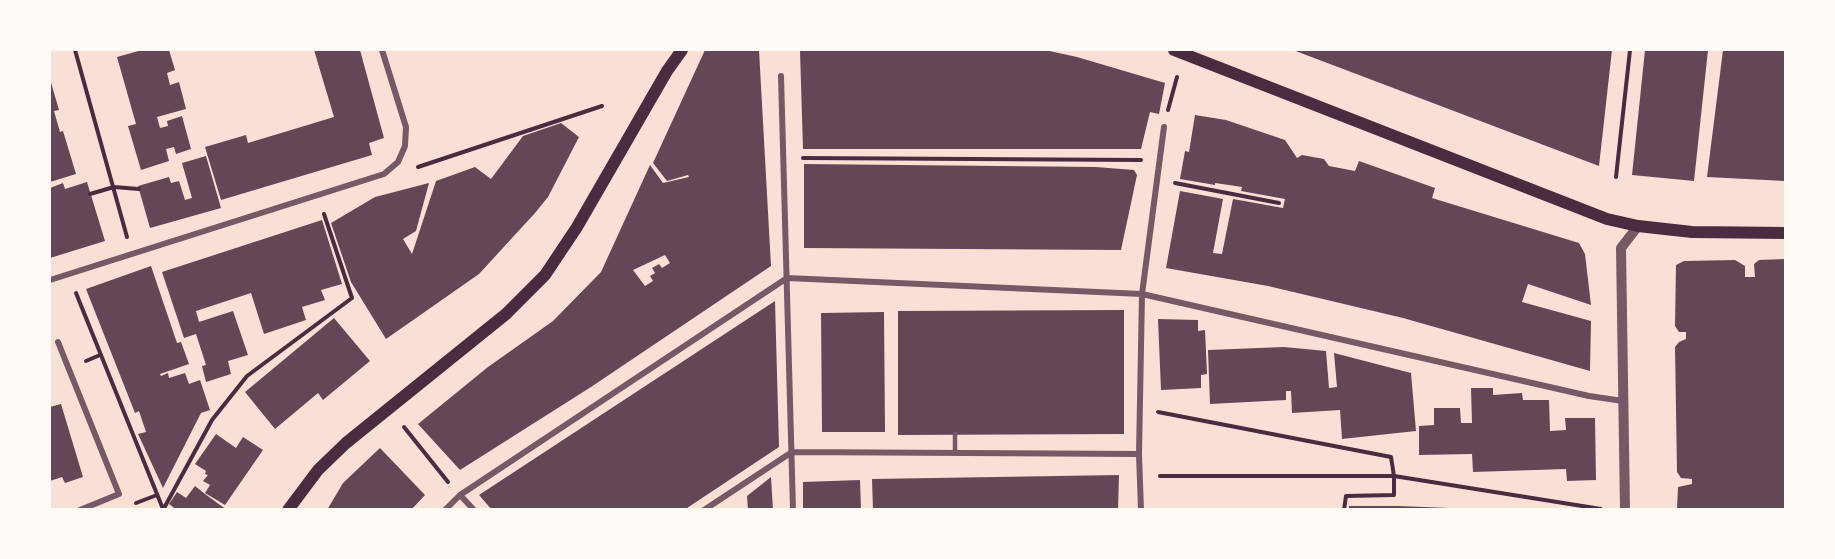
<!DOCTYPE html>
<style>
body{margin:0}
#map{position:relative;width:1835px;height:559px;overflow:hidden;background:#f7e1d7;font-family:"Asap Condensed",sans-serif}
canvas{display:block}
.frame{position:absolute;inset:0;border:51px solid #fffaf5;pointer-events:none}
</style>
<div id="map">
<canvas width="1835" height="559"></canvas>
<div class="frame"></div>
</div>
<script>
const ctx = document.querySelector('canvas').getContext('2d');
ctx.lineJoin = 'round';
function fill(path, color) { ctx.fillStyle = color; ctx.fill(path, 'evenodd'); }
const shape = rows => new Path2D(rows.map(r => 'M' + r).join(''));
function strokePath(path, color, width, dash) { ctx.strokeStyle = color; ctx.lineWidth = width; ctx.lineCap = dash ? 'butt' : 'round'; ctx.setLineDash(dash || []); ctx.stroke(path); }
const building = shape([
 [142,50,169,50,175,70,167,73,170,85,179,82,186,109,157,117,160,128,168,126,167,121,182,116,191,149,176,154,174,147,166,149,169,161,141,170,128,126,136,124,117,57],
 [314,50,360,50,384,138,369,143,372,155,221,200,205,147,246,135,248,143,334,117],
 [705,50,759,50,771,266,591,387,460,470,418,424,488,367,553,321,601,272,650,165,663,183,689,177,688,175,667,181,653,163],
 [665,255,670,263,662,268,659,264,652,268,655,273,650,276,653,281,645,286,633,270],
 [1045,50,1077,57,1165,83,1159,114,1150,112,1141,149,803,149,800,51],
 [1293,50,1612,50,1599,166],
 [1645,50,1708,50,1694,181,1632,175],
 [1723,50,1785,50,1785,181,1707,177],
 [50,79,59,110,54,111,60,132,63,131,76,174,50,182],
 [1195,115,1226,120,1285,140,1297,158,1302,155,1324,159,1329,166,1355,171,1359,161,1435,188,1432,198,1579,243,1585,254,1591,305,1528,284,1522,302,1591,321,1590,371,1403,318,1268,286,1166,268,1180,191,1223,199,1213,253,1222,254,1233,199,1283,208,1285,199,1241,191,1242,187,1229,185,1215,183,1215,185,1180,179,1185,151,1189,152],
 [561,123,579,137,548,197,535,213,479,274,386,339,351,282,331,223,375,197,429,183,416,231,403,239,412,254,436,181,475,167,491,179,523,136],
 [206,156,221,208,150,228,138,186,169,177,171,183,179,181,185,200,192,198,182,163],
 [804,164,1096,167,1134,170,1137,175,1121,250,804,248],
 [87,182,105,241,50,258,50,188,63,183,65,189],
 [322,220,342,284,321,290,325,300,302,307,306,320,264,334,251,293,196,311,199,322,233,311,248,355,228,361,231,374,206,382,202,366,206,365,196,334,184,338,162,272],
 [1785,259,1785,510,1677,510,1678,487,1692,484,1692,479,1681,478,1677,472,1675,347,1679,342,1686,339,1686,332,1679,332,1675,326,1676,265,1684,261,1735,260,1745,266,1745,277,1755,277,1754,264,1759,260],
 [151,266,177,343,181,342,189,364,160,374,161,376,168,373,169,378,185,373,189,384,200,380,210,410,201,413,163,488,138,434,146,432,139,411,135,413,86,289],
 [775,301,779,447,684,510,492,510,479,495],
 [1124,310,1124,434,898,435,898,311],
 [884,312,885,432,822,432,821,313],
 [334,318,370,361,323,400,318,393,275,429,245,392],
 [1158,319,1198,320,1198,331,1205,330,1207,374,1201,375,1201,388,1161,390],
 [1284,347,1326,351,1329,388,1337,387,1334,353,1411,373,1416,431,1342,439,1340,410,1292,413,1291,391,1286,391,1286,400,1210,404,1208,350],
 [1471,388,1493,388,1493,395,1522,393,1523,400,1549,400,1550,431,1566,430,1565,418,1595,418,1596,480,1567,481,1566,469,1473,472,1472,454,1419,455,1419,426,1434,425,1434,408,1460,408,1461,423,1472,423],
 [61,404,83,477,65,483,62,477,50,481,50,407],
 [216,434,236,448,243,437,263,450,225,505,205,493,210,485,203,481,208,475,205,474,206,471,195,464],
 [380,448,425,495,411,510,327,510,343,483],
 [1119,475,1118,510,873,510,872,479],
 [771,477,773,510,748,510,747,496],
 [860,480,861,510,803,510,803,482],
 [195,486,205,494,227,510,177,510,169,504,177,492,186,498],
 [1349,506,1398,506,1450,508,1450,510,1349,510]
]);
const path = shape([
 [75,50,127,237],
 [1168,110,1177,77],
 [803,158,1141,160],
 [418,167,602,106],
 [1616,177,1630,50],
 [1175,183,1279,203],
 [90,194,114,187,139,189],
 [76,293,163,509],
 [86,361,100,355],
 [1158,412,1391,457,1394,476,1394,495,1346,496,1344,510],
 [404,427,448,482],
 [1160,476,1394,476,1601,509],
 [136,503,157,495],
 [163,510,212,420,247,376,352,298,324,214]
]);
const service = shape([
 [955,434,955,453]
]);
const minor = shape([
 [781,76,793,510],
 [50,280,384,174,398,162,405,146,406,127,382,50],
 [58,342,119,494,80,510],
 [460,495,474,510],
 [445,510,460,495,787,278,1142,294,1589,396,1623,401],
 [704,510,792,452,1139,454],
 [1141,510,1139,454,1142,294,1164,127]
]);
const tertiary = shape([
 [1625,510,1621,248,1638,226]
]);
const secondary = shape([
 [1174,50,1607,219,1638,226,1692,232,1786,233],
 [288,510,318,470,346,443,506,314,545,275,577,227,667,71,682,50]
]);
fill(building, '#644757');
strokePath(path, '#4a2c40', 4);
strokePath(service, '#755966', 4.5);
strokePath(minor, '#755966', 6);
strokePath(tertiary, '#755966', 10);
strokePath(secondary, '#4a2c40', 12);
</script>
